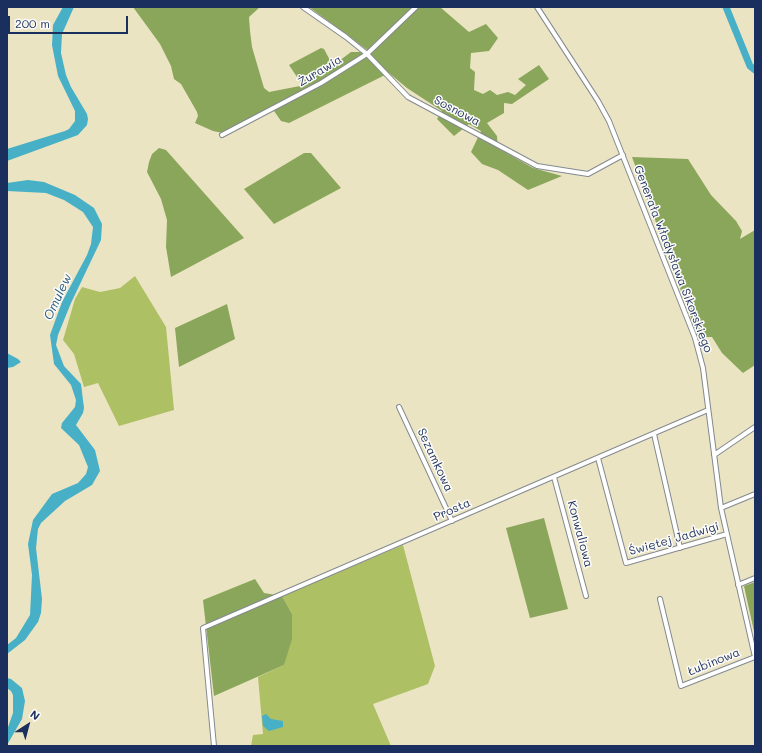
<!DOCTYPE html>
<meta charset="utf-8">
<style>
body{margin:0}
#map{position:relative;width:762px;height:753px;overflow:hidden;background:#ebe4c3;font-family:Mali,sans-serif}
canvas{display:block}
.frame{position:absolute;inset:0;border:8px solid #1b2f5e;pointer-events:none}
.north{position:absolute;left:8px;top:705px;width:40px;height:40px;-webkit-text-stroke:3px #fdfcf7;paint-order:stroke;rotate:36deg;font-size:11px;font-weight:700;line-height:16px;text-align:center;color:#1b2f5e}
.north::after{content:'';display:block;margin:auto;width:14px;height:18px;background:#1b2f5e;clip-path:polygon(50% 0,100% 100%,50% 72%,0 100%)}
.scale{position:absolute;left:8px;top:16px;width:120px;height:18px;box-sizing:border-box;border:2px solid #1b2f5e;border-top:0;padding-left:5px;font-size:12px;line-height:14px;white-space:nowrap;color:#1b2f5e;-webkit-text-stroke:3px #fdfcf7;paint-order:stroke}
</style>
<div id="map">
<canvas width="762" height="753"></canvas>
<div class="frame"></div>
<div class="north">N</div>
<div class="scale">200 m</div>
</div>
<script>
const ctx = document.querySelector('canvas').getContext('2d');
ctx.lineJoin = 'round';
function fill(path, color) { ctx.fillStyle = color; ctx.fill(path, 'evenodd'); }
const shape = rows => new Path2D(rows.map(r => 'M' + r).join(''));
function strokePath(path, color, width, dash) { ctx.strokeStyle = color; ctx.lineWidth = width; ctx.lineCap = dash ? 'butt' : 'round'; ctx.setLineDash(dash || []); ctx.stroke(path); }
function label(font, color, halo, rows, align = 'center') {
  ctx.font = font + ' Mali,sans-serif'; ctx.lineWidth = 3; ctx.setLineDash([]); ctx.textBaseline = 'middle'; ctx.strokeStyle = halo; ctx.fillStyle = color; for (const [text, x, y, turn = 0] of rows) {
    ctx.save(); ctx.translate(x, y); ctx.rotate((+turn || 0) * Math.PI / 180); ctx.textAlign = isNaN(turn) ? turn : align; if (halo) ctx.strokeText(text, 0, 0); ctx.fillText(text, 0, 0); ctx.restore();
  }
}
const green = shape([
 [135,276,166,327,174,410,119,426,98,383,84,387,74,354,63,340,75,299,82,287,100,292,120,288],
 [403,545,435,666,428,684,373,704,391,746,251,746,253,735,263,734,258,677,284,665,292,614,282,596]
]);
const forest = shape([
 [133,7,260,7,249,17,250,31,252,47,264,88,269,92,300,86,301,83,289,65,321,48,324,49,332,64,335,64,351,52,370,52,309,7,440,7,469,32,486,24,498,38,489,51,471,53,470,68,475,72,474,90,483,94,490,90,497,95,508,92,515,95,526,85,518,79,539,65,549,79,512,104,504,103,504,113,487,123,497,136,498,148,533,168,562,176,528,190,498,170,482,164,471,152,481,131,469,124,454,136,437,119,442,111,407,88,389,73,289,123,281,121,272,108,269,108,223,133,213,131,195,123,198,116,197,112,181,84,174,79,171,66,160,44],
 [159,148,166,150,244,238,171,277,166,247,167,220,161,199,147,172,149,162,152,154],
 [304,153,311,153,341,188,274,224,244,189],
 [632,157,688,159,711,195,736,221,742,231,740,239,755,230,755,365,743,373,722,353,712,337,698,337],
 [227,304,235,339,179,367,175,328],
 [544,518,568,609,530,618,506,528],
 [255,579,264,593,282,596,292,614,292,639,284,665,214,696,203,600],
 [755,582,755,636,744,586]
]);
const water = shape([
 [63,7,74,7,62,34,61,53,66,75,71,87,87,114,88,119,87,125,78,135,7,161,7,149,65,131,69,129,75,121,75,111,58,76,52,45,53,25],
 [28,180,44,182,75,195,94,208,102,224,101,240,71,303,58,335,56,345,64,366,81,384,84,408,83,413,76,425,95,450,100,471,92,485,65,501,41,523,38,529,36,548,42,599,41,613,38,622,25,640,7,654,7,645,16,638,30,615,32,575,28,544,33,520,52,494,78,483,86,474,88,467,79,445,61,428,62,423,75,407,76,400,71,385,54,364,50,335,62,302,87,255,91,244,93,227,83,212,64,200,46,193,7,191,7,183],
 [7,353,18,359,21,362,13,367,7,368],
 [7,678,11,679,22,688,25,701,22,719,7,745,7,730,13,713,13,695,11,691,7,688],
 [266,714,271,719,283,721,283,727,269,731,263,726,262,716]
]);
const river = shape([
 [726,7,750,66,755,70]
]);
const street = shape([
 [303,7,346,37,367,54,408,97,537,166,588,174,623,155],
 [537,7,598,101,609,121,695,338,703,368,721,508,755,657],
 [222,135,321,83,367,54,416,7],
 [399,407,452,521],
 [654,434,680,548],
 [714,455,755,427],
 [598,458,626,563,727,534],
 [554,477,586,596],
 [721,508,755,494],
 [738,585,755,578],
 [660,599,681,686,755,657],
 [214,746,203,628,708,410]
]);
const streetNames = [
 ["Żurawia",320,71,-31],
 ["Sosnowa",457,111,28],
 ["Generała Władysława Sikorskiego",673,259,69],
 ["Sezamkowa",435,460,65],
 ["Prosta",452,510,-24],
 ["Konwaliowa",580,534,75],
 ["Świętej Jadwigi",674,539,-16],
 ["Łubinowa",714,662,-22]
];
const waterNames = [
 ["Omulew",58,297,-65]
];
fill(green, '#aec064');
fill(forest, '#8aa65a');
fill(water, '#47b0c6');
strokePath(river, '#47b0c6', 7);
strokePath(street, '#838a90', 6);
strokePath(street, '#fff', 4);
label('12px', '#1b2f5e', '#fdfcf7', streetNames);
label('italic 13px', '#2a5c82', '#fdfcf7', waterNames);
</script>
